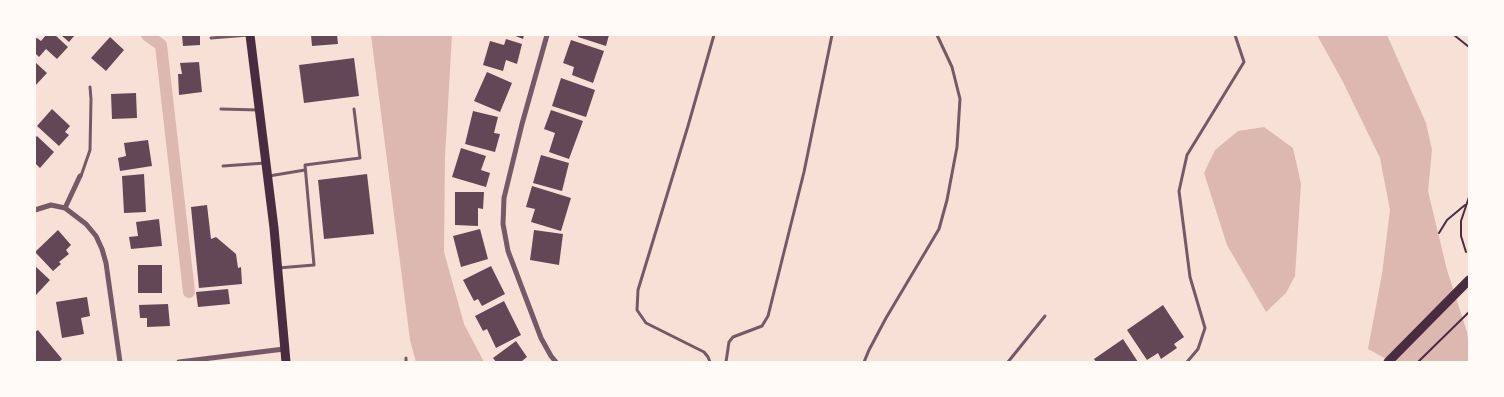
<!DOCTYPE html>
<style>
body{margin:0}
#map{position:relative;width:1504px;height:397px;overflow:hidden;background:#f7e1d7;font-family:Manrope,sans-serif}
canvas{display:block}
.frame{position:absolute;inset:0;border:36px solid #fffaf5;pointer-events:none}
</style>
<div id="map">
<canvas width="1504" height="397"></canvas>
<div class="frame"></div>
</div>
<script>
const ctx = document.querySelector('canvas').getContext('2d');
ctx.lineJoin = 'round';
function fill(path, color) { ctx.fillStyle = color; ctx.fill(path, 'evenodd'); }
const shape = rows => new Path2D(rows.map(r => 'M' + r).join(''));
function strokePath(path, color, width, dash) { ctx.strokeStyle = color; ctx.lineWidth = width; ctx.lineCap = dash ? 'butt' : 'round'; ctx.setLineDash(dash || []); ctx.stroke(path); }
const water = shape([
 [371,35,452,35,445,157,444,252,464,324,484,362,416,362,410,340],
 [1317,35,1387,35,1426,123,1432,150,1428,191,1447,270,1467,332,1469,346,1469,362,1392,362,1368,349,1382,274,1390,210,1380,158,1343,82],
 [1264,127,1293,148,1301,184,1295,276,1286,293,1266,312,1227,245,1204,173,1215,150,1238,131]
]);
const canal = shape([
 [147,35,161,45,189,292]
]);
const building = shape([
 [46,35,55,35,68,47,57,59,46,49,39,57,35,53,35,39,37,38,41,41],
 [61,35,75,35,69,42],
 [182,35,200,35,200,45,183,46],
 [311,35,337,35,338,44,312,46],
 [513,35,524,35,523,39],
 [578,35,609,35,606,46,578,37],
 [110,37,124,50,106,71,91,58],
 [506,39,522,44,517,64,506,60,503,71,483,65,490,41,504,45],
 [571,40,604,51,593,83,572,75,574,67,563,63],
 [354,58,359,96,304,103,299,65],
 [35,62,47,73,35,86],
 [199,62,202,92,179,95,178,74,182,74,180,63],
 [487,72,512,83,500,112,474,101],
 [561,78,595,90,586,117,552,106],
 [136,93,137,118,112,119,111,94],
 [52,109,70,126,65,132,69,135,59,146,37,126],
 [551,110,583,121,569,159,549,152,555,133,544,129],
 [473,111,498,117,494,133,500,134,495,152,465,144],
 [37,136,54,152,40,168,35,163,35,138],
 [148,140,152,166,120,171,118,158,126,156,124,143],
 [461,148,486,156,481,170,490,173,486,187,452,177],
 [541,155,569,163,562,191,533,183],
 [144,174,146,212,124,213,122,176],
 [367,174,374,234,324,239,318,180],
 [532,186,571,198,561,231,531,222,535,209,526,207],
 [455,192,484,192,483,209,478,208,478,226,455,225],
 [207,205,211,239,216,237,236,254,238,268,241,267,242,284,199,288,191,207],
 [159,219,162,246,131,249,129,237,138,236,136,222],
 [480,229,488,259,461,267,453,236],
 [58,230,71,245,66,250,69,254,59,262,61,264,53,271,35,252],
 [534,230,563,234,559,265,530,260],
 [138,265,162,265,162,293,138,293],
 [35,266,50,280,35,296],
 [491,266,505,294,482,306,478,299,474,301,463,280],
 [228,289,230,304,198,307,196,292],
 [87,297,90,316,81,318,84,334,62,338,56,302],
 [504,301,521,335,496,348,487,329,483,331,475,316],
 [168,304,170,326,147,327,147,318,140,318,139,305],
 [1163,305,1184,337,1174,344,1177,348,1161,359,1158,353,1147,360,1127,330],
 [38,330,62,359,59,362,35,362,35,332],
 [1123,339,1138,362,1096,362,1094,359],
 [516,341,527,357,522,361,522,362,496,362,493,358]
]);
const path = shape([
 [1454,35,1469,47],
 [1439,233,1447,220,1465,205],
 [1466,252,1461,236,1461,221,1469,197],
 [1418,362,1469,312]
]);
const service = shape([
 [211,38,249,35],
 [221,109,258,110],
 [223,166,265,163],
 [81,176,90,150,91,99,90,87],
 [269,176,305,170],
 [278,268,314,265,305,165,360,158,354,109],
 [406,358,406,362],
 [710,362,708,357,704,352,646,323,637,310,638,290,688,126,714,35],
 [726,362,729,342,733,337,762,326,768,316,804,172,832,35],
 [864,362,869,350,886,318,939,229,947,200,957,147,960,99,952,67,937,35],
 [1008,362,1045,316],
 [1187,362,1198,349,1205,328,1190,277,1179,191,1187,155,1244,62,1235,35]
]);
const minor = shape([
 [547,35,522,124,504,198,503,224,508,251,541,338,551,356,556,362],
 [65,208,80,176],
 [35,210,51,205,65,208,86,224,96,236,102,249,106,263,120,362],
 [179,362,284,349]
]);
const primary = shape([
 [250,35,274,228,286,362],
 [1388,362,1469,280]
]);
fill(water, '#dcb8b0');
strokePath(canal, '#dcb8b0', 12);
fill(building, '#644757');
strokePath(path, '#4a2c40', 2);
strokePath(service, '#755966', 3);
strokePath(minor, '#755966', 5);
strokePath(primary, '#4a2c40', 9);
</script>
